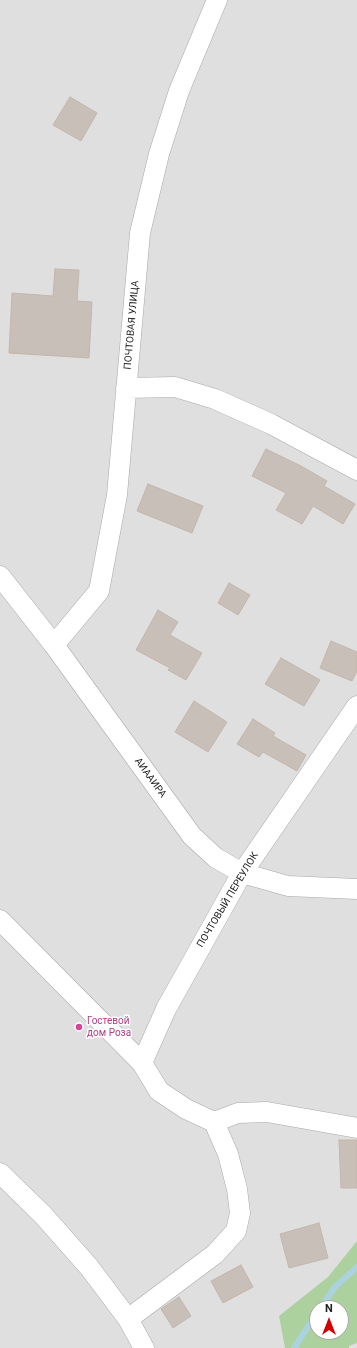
<!DOCTYPE html>
<meta charset="utf-8">
<style>
body{margin:0}
#map{position:relative;width:357px;height:1348px;overflow:hidden;background:#f2efe9;font-family:Roboto,sans-serif}
canvas{display:block}
.north{position:absolute;left:309px;top:1300px;width:40px;height:40px;box-sizing:border-box;background:#fff;border:1px solid #a7a7a7;border-radius:50%;rotate:0deg;font-size:11px;font-weight:700;line-height:16px;text-align:center;color:#222}
.north::after{content:'';display:block;margin:auto;width:14px;height:18px;background:#d40000;clip-path:polygon(50% 0,100% 100%,50% 72%,0 100%)}
</style>
<div id="map">
<canvas width="357" height="1348"></canvas>
<div class="north">N</div>
</div>
<script>
const ctx = document.querySelector('canvas').getContext('2d');
ctx.lineJoin = 'round';
function fill(path, color) { ctx.fillStyle = color; ctx.fill(path, 'evenodd'); }
const shape = rows => new Path2D(rows.map(r => 'M' + r).join(''));
function strokePath(path, color, width, dash) { ctx.strokeStyle = color; ctx.lineWidth = width; ctx.lineCap = dash ? 'butt' : 'round'; ctx.setLineDash(dash || []); ctx.stroke(path); }
function label(font, color, halo, rows, align = 'center') {
  ctx.font = font + ' Roboto,sans-serif'; ctx.lineWidth = 3; ctx.setLineDash([]); ctx.textBaseline = 'middle'; ctx.strokeStyle = halo; ctx.fillStyle = color; for (const [text, x, y, turn = 0] of rows) {
    ctx.save(); ctx.translate(x, y); ctx.rotate((+turn || 0) * Math.PI / 180); ctx.textAlign = isNaN(turn) ? turn : align; if (halo) ctx.strokeText(text, 0, 0); ctx.fillText(text, 0, 0); ctx.restore();
  }
}
const residential = shape([
 [0,0,357,0,357,1348,0,1348],
 [317,1308,341,1308,341,1332,317,1332]
]);
const forest = shape([
 [357,1241,357,1343,349,1346,349,1348,285,1348,279,1316,328,1277],
 [317,1308,341,1308,341,1332,317,1332]
]);
const stream = shape([
 [321,1308,334,1288,357,1267],
 [294,1348,317,1313]
]);
const building = shape([
 [70,97,97,113,81,141,53,125,70,97],
 [55,269,79,270,77,301,92,302,89,358,9,353,12,293,53,296,55,269],
 [266,449,301,466,327,481,324,486,355,504,343,524,313,506,302,524,276,510,286,493,252,476,266,449],
 [148,484,203,506,192,533,137,511,148,484],
 [229,583,250,595,238,615,218,603,229,583],
 [158,610,178,622,170,635,202,653,186,680,168,670,170,668,136,650,158,610],
 [331,641,357,652,357,671,352,681,320,668,331,641],
 [281,658,320,680,304,706,265,684,281,658],
 [194,701,227,722,208,752,175,732,194,701],
 [253,719,275,733,273,736,306,755,297,771,263,752,259,757,237,744,253,719],
 [339,1140,357,1140,357,1188,341,1188,339,1140],
 [319,1223,328,1258,289,1268,280,1234,319,1223],
 [241,1265,253,1287,223,1303,211,1281,241,1265],
 [179,1297,191,1316,173,1328,161,1309,179,1297]
]);
const minor = shape([
 [126,388,175,387,215,399,271,424,357,470],
 [0,576,54,645,192,836,216,858,242,873,288,886,357,889],
 [54,645,99,591,117,495,140,233,159,154,179,91,217,0],
 [0,920,142,1063,159,1091,186,1109,214,1122,228,1154,237,1189,240,1213,236,1231,215,1254,128,1319],
 [142,1063,166,1009,242,873,357,706],
 [214,1122,238,1113,267,1112,357,1128],
 [0,1173,43,1215,89,1267,128,1319,144,1348]
]);
const markers = [
 [79,1027,4,"#d1479c"]
];
const streetNames = [
 ["ПОЧТОВАЯ УЛИЦА",132,325,-85],
 ["АИААИРА",150,778,54],
 ["ПОЧТОВЫЙ ПЕРЕУЛОК",228,900,-59]
];
const hotelNames = [
 ["Гостевой",87,1021],
 ["дом Роза",87,1033]
];
fill(residential, '#e0dfdf');
fill(forest, '#add19e');
strokePath(stream, '#aad3df', 6);
fill(building, '#c7bfb8');
strokePath(building, '#c4b6ab', 1);
strokePath(minor, '#a9a9a9', 21);
strokePath(minor, '#fff', 20);
for (const [x, y, r, color] of markers) { const dot = new Path2D(); dot.arc(x, y, r, 0, 2 * Math.PI); ctx.fillStyle = color; ctx.fill(dot); strokePath(dot, '#fff', 1.5); }
label('10px', '#222', '#fff', streetNames);
label('10px', '#b23c85', '#fff', hotelNames, 'left');
</script>
